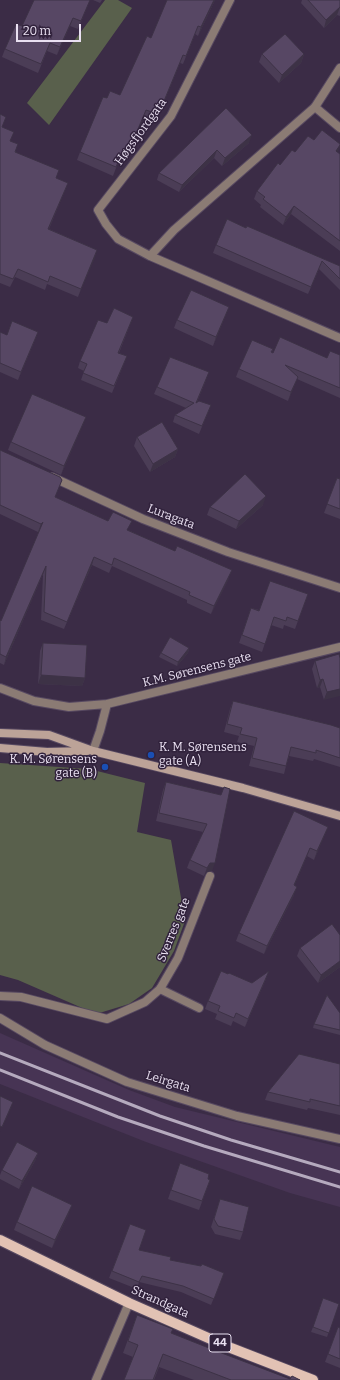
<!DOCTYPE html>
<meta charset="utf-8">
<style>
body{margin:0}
#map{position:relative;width:340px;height:1380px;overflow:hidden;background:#3b2c46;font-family:Bitter,serif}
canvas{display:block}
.scale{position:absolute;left:16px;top:24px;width:65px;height:18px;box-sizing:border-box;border:2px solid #e9e0f1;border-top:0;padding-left:5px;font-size:12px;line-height:14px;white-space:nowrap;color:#e9e0f1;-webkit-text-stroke:3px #31223c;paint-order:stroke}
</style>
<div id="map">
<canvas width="340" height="1380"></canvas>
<div class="scale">20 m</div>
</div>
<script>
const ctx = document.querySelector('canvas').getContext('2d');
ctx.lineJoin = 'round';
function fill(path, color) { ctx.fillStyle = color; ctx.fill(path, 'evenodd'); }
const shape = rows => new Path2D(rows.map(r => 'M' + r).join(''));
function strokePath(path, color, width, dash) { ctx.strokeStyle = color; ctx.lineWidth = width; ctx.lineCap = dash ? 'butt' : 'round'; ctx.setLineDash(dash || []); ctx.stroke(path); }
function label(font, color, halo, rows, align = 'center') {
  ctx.font = font + ' Bitter,serif'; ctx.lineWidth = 3; ctx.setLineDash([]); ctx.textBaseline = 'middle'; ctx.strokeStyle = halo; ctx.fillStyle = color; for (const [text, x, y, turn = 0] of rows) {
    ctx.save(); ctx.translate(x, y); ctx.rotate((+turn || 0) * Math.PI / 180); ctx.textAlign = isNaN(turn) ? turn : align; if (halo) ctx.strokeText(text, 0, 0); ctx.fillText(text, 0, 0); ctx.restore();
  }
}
const built = shape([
 [0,1033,129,1090,175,1107,340,1147,340,1207,290,1193,146,1142,0,1084]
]);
const green = shape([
 [105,0,118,0,132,8,49,125,27,103],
 [0,763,89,769,145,783,137,832,171,840,185,921,174,951,152,988,129,1004,96,1014,18,980,0,975]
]);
const lane = shape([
 [315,107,340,128],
 [160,989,199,1008]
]);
const street = shape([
 [230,0,171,116,98,210,106,224,118,239,150,256,340,338],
 [150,256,174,230,315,107,340,68],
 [52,477,143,519,228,552,340,588],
 [0,688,34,701,69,707,107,704],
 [93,751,100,731,107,704,340,647],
 [0,996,21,997,107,1019,145,1002,160,989,178,958,210,876],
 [0,1018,45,1045,127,1082,237,1116,340,1139],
 [96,1380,129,1303]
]);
const secondary = shape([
 [0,733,49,735,93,751,243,788,340,816],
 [0,748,47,752,87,751]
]);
const primary = shape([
 [0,1240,129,1303,231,1348,313,1380]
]);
const rail = shape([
 [0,1053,160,1116,231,1140,340,1172],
 [0,1070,118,1117,204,1146,340,1187]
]);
const wall = shape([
 [90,0,78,29,70,26,57,55,47,51,38,73,2,57,5,49,22,26],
 [93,0,102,0,100,3],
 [167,0,215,0,198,36,195,34,183,64,180,63,161,109,157,108,152,122,143,118,124,163,119,160,113,176,77,160,80,152,107,98,120,95,151,38],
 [302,0,340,0,340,16,337,15,324,28,301,3],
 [262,54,304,54,301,63,279,83,259,62],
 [226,108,249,143,222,166,214,158,179,192,157,180,159,173],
 [0,114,2,127,11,141,16,152,56,178,68,183,49,229,97,250,78,297,47,284,45,290,15,277,10,287,0,283],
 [314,140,340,154,340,251,291,214,283,225,260,207,261,205,254,199,257,191,280,165,295,152],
 [246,228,340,266,340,290,319,269,308,294,213,253,216,245],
 [229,307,213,346,174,328,177,320],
 [133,317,119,353,127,356,112,393,81,380,84,371,78,368,80,361,107,323],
 [0,332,7,335,35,340,18,380,0,372],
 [273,349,272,352,273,353,327,358,340,355,340,398,297,379,288,401,236,377,239,369],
 [206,380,197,402,211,405,199,434,173,422,175,415,186,408,154,394,157,387],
 [86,417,61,475,8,450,11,442],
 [137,437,178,449,175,457,150,472,134,446],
 [0,450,62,480,55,497,128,530,229,578,211,614,187,603,187,600,112,566,109,573,92,565,64,629,41,620,43,574,4,665,0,663,0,620,1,621,40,531,38,532,0,514],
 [337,478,340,479,340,519,324,513],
 [263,505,236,529,207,515,210,507],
 [308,594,295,629,284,625,283,629,271,625,262,652,239,643,251,608,259,610],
 [43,643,85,678,82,686,38,684,40,651],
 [189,648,188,653,177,666,159,657,161,653],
 [340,658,324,700,320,687,317,688,312,669,315,661],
 [233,701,340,728,340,767,314,759,313,761,289,756,286,766,284,774,249,766,254,746,237,742,239,736,224,732,230,709],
 [166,782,221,795,212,871,207,872,204,876,187,868,190,860,203,832,156,821,163,790],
 [328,827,314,860,307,856,294,886,294,895,264,954,236,941,239,933],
 [340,935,340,967,318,983,297,956,300,948],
 [228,974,252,983,266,979,245,1027,233,1021,231,1026,215,1019,217,1014,205,1009,208,1001],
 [340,1013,340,1035,313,1028,314,1024],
 [340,1064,340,1115,308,1108,307,1110,265,1100,268,1092],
 [38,1153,35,1161,19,1189,0,1179,0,1175,2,1170],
 [180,1163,210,1180,199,1210,168,1199],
 [220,1199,243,1232,240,1240,215,1234,211,1227],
 [69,1213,52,1248,14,1230,17,1222],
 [130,1224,139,1250,170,1260,224,1273,211,1305,181,1292,139,1282,137,1289,109,1278],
 [339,1304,327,1337,311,1332,313,1327],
 [137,1315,171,1333,219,1352,290,1379,300,1380,194,1380,159,1367,154,1380,124,1380,133,1357,123,1353],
 [338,1327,340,1328,340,1368,325,1362]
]);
const shadedWall = shape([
 [214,0,215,0,198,36,201,27],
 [340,7,337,15,324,28,326,20],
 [73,18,70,26,57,55,60,47],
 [304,54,301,63,279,83,282,75],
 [183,55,180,63,161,109,164,101],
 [146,110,143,118,124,163,127,155],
 [252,135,249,143,222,166,225,158],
 [340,145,340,147,338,152,336,151],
 [217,150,214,158,179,192,182,185],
 [68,183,65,191,45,237,48,229],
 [294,206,291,214,283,225,286,217],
 [97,250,95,258,78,297,81,289],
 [229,307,226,315,213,346,216,337],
 [38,332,35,340,18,380,21,372],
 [298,377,295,385,288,401,291,392],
 [86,417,83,425,61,475,64,466],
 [178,449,175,457,150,472,153,464],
 [266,496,263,505,236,529,239,521],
 [43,522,40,530,38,532,41,524],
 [94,557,92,565,64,629,67,622],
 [46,566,43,574,4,665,6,657],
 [232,570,229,578,211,614,214,606],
 [189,648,188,653,177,666,178,662],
 [41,675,85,678,82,686,38,684],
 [323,679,320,687,317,688,320,680],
 [340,689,340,696,324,700,327,692],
 [328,827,325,835,314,860,317,851],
 [310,848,307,856,291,894,294,885],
 [210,863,215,863,212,871,207,872,204,876,207,868],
 [297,887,294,895,264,954,267,946],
 [340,961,340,967,318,983,321,975],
 [269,971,266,979,245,1027,248,1019],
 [13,1102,10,1111,0,1132,2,1127],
 [38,1153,35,1161,19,1189,22,1181],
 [72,1205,69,1213,52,1248,55,1240]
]);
const building = shape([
 [34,0,90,0,81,21,73,18,60,47,50,43,41,64,5,49,16,24,22,26,34,0],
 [167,0,214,0,201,27,198,26,186,56,183,55,164,101,160,100,155,113,146,110,127,155,122,152,116,167,80,152,103,97,107,98,110,91,120,95,147,36,151,38,167,0],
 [308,0,340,0,340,7,326,20,308,0],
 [285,34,304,54,282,75,262,54,285,34],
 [226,108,252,135,225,158,217,150,182,185,159,173,226,108],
 [0,114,6,117,2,127,14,132,10,141,18,144,15,152,59,170,56,178,68,183,48,229,97,250,81,289,50,276,48,282,18,269,13,279,0,274,0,114],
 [322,130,340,144,340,145,336,151,340,154,340,241,294,206,286,217,263,199,265,197,257,191,278,163,280,165,292,150,295,152,308,136,314,140,322,130],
 [227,219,246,228,247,226,340,266,340,279,322,261,311,287,216,245,227,219],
 [191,290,229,307,216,337,177,320,191,290],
 [114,308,133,317,118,353,127,356,114,386,83,373,87,364,80,361,98,320,107,323,114,308],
 [12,321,38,332,21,372,0,363,0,332,7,335,12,321],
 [280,337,327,358,330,351,340,355,340,388,285,365,298,377,291,392,239,369,252,340,273,349,271,352,273,353,280,337],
 [170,357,209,372,196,403,199,401,211,405,202,426,175,415,194,403,157,387,170,357],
 [32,394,86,417,64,466,11,442,32,394],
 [162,422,178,449,153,464,137,437,162,422],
 [0,450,60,477,62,480,55,497,108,521,113,512,132,521,127,530,175,551,177,546,232,570,214,606,189,595,190,592,114,558,112,565,94,557,67,622,44,612,46,566,6,657,0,654,0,620,1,621,43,522,41,524,0,505,0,450],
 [245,474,266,496,239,521,210,507,245,474],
 [337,478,340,479,340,509,327,504,337,478],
 [270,581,308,594,298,621,287,617,286,621,274,617,265,644,242,635,251,608,259,611,270,581],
 [170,637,189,648,178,662,161,653,170,637],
 [43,643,87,645,85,678,41,675,43,643],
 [339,654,340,658,340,689,327,692,323,679,320,680,315,661,339,654],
 [233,701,331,725,340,728,340,758,316,750,316,753,291,747,286,766,252,758,257,738,240,734,242,728,227,724,233,701],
 [166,782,221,795,224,787,230,789,215,863,210,863,207,868,190,860,207,824,159,813,166,782],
 [294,811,328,827,317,851,310,848,294,885,297,887,267,946,239,933,294,811],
 [332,924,340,935,340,961,321,975,300,948,332,924],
 [221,971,228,974,229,973,252,983,269,971,248,1019,236,1013,234,1018,218,1011,220,1006,208,1001,221,971],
 [327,995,340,1013,340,1030,314,1024,327,995],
 [299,1054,340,1064,340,1106,310,1099,310,1102,268,1092,299,1054],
 [0,1096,13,1102,2,1127,0,1126,0,1096],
 [17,1142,38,1153,22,1181,2,1170,17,1142],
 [180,1163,209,1174,208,1179,210,1180,202,1201,171,1190,180,1163],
 [32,1186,72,1205,55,1240,17,1222,32,1186],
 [220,1199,249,1207,243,1232,218,1226,214,1219,220,1199],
 [130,1224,146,1230,139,1250,171,1257,170,1260,201,1266,202,1264,224,1273,214,1299,183,1286,142,1276,139,1282,112,1271,130,1224],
 [323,1298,339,1304,329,1333,313,1327,323,1298],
 [137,1315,173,1329,171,1333,219,1352,290,1379,292,1376,300,1380,231,1380,163,1354,153,1380,124,1380,138,1345,128,1341,137,1315],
 [338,1327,340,1328,340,1359,328,1354,338,1327]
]);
const markers = [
 [151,755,4,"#1a4fb4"],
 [105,767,4,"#1a4fb4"]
];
const shields = [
 [220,1343,22]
];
const shieldNames = [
 ["44",220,1343]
];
const streetNames = [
 ["Høgsfjordgata",141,132,-54],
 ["Luragata",171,517,21],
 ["K.M. Sørensens gate",197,670,-14],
 ["Sverres gate",174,930,-68],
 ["Leirgata",168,1082,17],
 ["Strandgata",160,1302,24]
];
const poiNames = [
 ["K. M. Sørensens",159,748],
 ["gate (A)",159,762],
 ["K. M. Sørensens",97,760,"right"],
 ["gate (B)",97,774,"right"]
];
fill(built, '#473454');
fill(green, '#59604c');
strokePath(lane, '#574961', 10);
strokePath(street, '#574961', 10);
strokePath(secondary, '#574961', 10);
strokePath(primary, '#574961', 12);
strokePath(lane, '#8b7b74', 8);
strokePath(street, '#8b7b74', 8);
strokePath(secondary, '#bca398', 8);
strokePath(primary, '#e2c2b4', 10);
strokePath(rail, '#b5aabe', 3);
fill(wall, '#4b3d56');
fill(shadedWall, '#3d3246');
fill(building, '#574764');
strokePath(building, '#3d3246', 1);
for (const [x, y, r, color] of markers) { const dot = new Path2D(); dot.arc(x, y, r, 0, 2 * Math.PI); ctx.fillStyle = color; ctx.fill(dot); strokePath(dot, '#31223c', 1.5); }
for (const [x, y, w] of shields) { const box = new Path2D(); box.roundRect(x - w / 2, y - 9, w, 18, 3); ctx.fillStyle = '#31223c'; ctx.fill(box); strokePath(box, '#e9e0f1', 1); }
label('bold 11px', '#e9e0f1', null, shieldNames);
label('12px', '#e9e0f1', '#31223c', streetNames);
label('12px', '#e9e0f1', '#31223c', poiNames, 'left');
</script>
